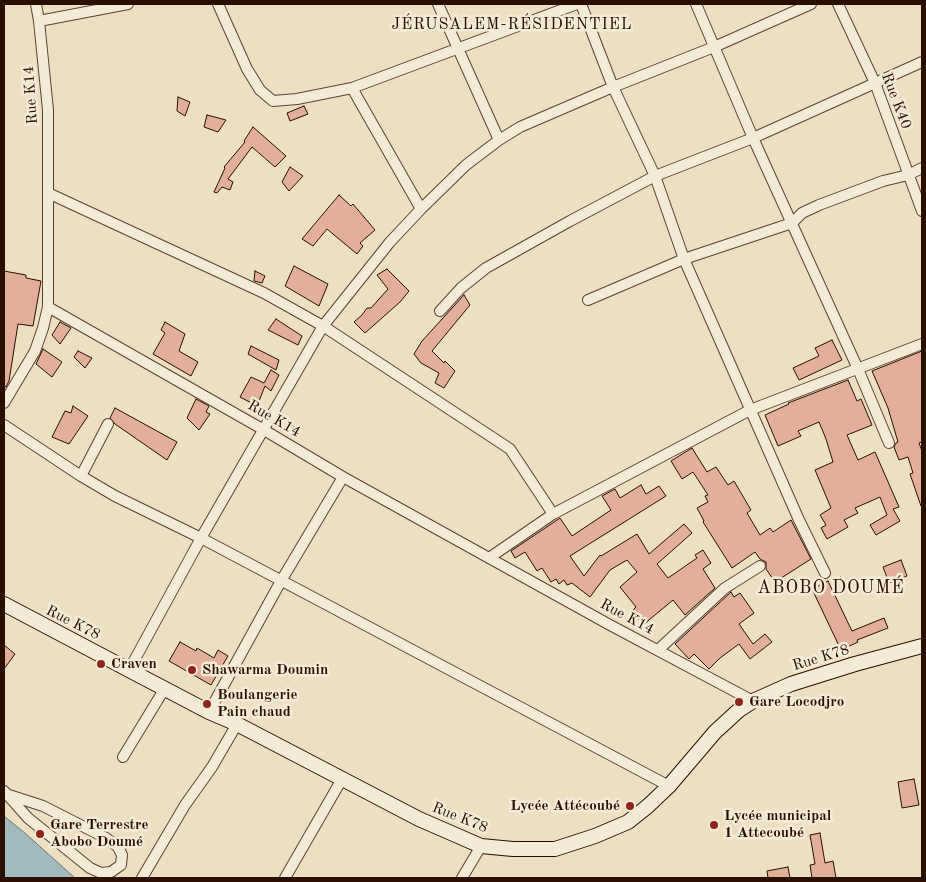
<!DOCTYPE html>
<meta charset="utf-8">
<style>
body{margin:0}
#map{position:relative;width:926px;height:882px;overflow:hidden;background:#ede0c0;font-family:"Old Standard TT",serif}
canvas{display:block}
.frame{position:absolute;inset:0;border:5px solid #2a0e00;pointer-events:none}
</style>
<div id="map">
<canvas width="926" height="882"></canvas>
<div class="frame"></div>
</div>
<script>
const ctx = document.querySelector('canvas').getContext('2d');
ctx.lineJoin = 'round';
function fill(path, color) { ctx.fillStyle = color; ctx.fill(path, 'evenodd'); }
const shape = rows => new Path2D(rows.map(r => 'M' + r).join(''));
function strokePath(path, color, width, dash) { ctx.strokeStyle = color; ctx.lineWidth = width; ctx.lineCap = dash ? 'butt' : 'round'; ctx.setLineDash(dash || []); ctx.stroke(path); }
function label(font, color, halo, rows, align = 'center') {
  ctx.font = font + ' "Old Standard TT",serif'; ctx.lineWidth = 5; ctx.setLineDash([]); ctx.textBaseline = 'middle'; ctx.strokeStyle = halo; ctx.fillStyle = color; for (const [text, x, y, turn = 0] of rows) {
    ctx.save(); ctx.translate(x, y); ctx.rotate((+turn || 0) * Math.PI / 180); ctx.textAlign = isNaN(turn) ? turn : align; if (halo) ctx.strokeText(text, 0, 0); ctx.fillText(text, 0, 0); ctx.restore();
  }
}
const water = shape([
 [4,816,26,834,75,878,4,878,4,816]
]);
const building = shape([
 [178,97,190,102,185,116,177,111,178,97],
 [304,106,308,114,290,121,287,113,304,106],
 [207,115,226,120,218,132,204,127,207,115],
 [253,127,286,156,275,167,252,147,228,179,233,182,230,190,222,187,217,193,214,192,225,168,224,167,245,142,244,141,253,127],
 [290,167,303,176,289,191,282,182,290,167],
 [339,195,351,206,353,204,375,230,360,243,363,246,357,254,327,229,313,246,302,239,339,195],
 [294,266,328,284,319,306,285,286,294,266],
 [387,269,409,291,400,302,365,333,354,322,362,315,367,308,371,308,388,289,377,275,387,269],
 [4,271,26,275,26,278,41,281,33,326,18,324,9,381,6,387,4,386,4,271],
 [255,271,265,276,262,283,254,281,255,271],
 [464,295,470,305,432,351,444,363,445,361,455,371,444,388,435,383,439,373,421,363,414,354,422,341,464,295],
 [276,319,302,336,298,345,268,330,276,319],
 [60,322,71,328,60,344,52,335,60,322],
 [165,322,185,334,179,351,198,362,191,376,153,354,165,333,161,330,165,322],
 [832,340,842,360,799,380,793,368,819,356,815,348,832,340],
 [251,346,279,360,276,370,248,354,251,346],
 [43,349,62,362,52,377,36,364,43,349],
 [78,351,92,358,85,368,74,357,78,351],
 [922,351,922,442,919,443,922,451,922,506,921,506,910,474,913,473,908,457,899,460,894,447,896,443,898,442,888,408,872,371,922,351],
 [271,370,279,375,271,391,265,386,257,406,240,397,251,377,264,383,271,370],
 [848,380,857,401,861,399,872,425,847,435,858,460,875,452,899,507,893,509,900,521,876,535,870,525,887,515,880,497,855,508,858,513,844,520,848,527,827,539,821,528,826,525,820,515,831,508,815,470,833,462,826,439,819,422,798,431,801,436,778,446,765,415,789,404,788,403,848,380],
 [196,399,209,406,206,412,210,414,199,430,187,418,196,399],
 [73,406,88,416,69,444,52,437,65,411,71,413,73,406],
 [115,408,177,442,167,460,115,424,110,418,115,408],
 [692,448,707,472,716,467,728,485,734,481,751,510,747,513,760,535,770,528,773,532,791,520,811,559,775,582,766,569,766,562,760,559,755,552,732,568,703,522,704,521,697,508,708,502,705,496,708,495,693,472,682,479,671,461,692,448],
 [641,485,646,494,659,486,666,496,570,556,584,576,600,555,601,556,637,534,649,554,684,524,692,533,657,564,668,578,697,558,695,555,703,550,711,563,703,569,715,588,685,615,673,600,643,625,632,611,636,607,620,587,637,572,627,560,610,570,590,597,572,583,567,585,564,580,559,584,556,579,551,582,542,568,537,571,525,552,515,558,511,551,560,518,572,536,611,510,602,496,615,489,620,498,641,485],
 [901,560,907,576,889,583,883,567,901,560],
 [828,581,852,631,884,618,888,628,857,640,858,642,841,650,812,589,828,581],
 [731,592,734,597,740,593,754,613,739,624,753,644,765,634,772,642,750,659,739,644,720,658,709,669,694,654,689,659,675,644,731,592],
 [180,642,196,651,197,648,214,658,218,650,228,656,211,685,169,661,180,642],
 [4,645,15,654,4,669,4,645],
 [914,779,919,805,902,808,898,782,914,779],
 [820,833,825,863,833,861,836,878,812,878,810,865,815,864,810,835,820,833],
 [788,867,790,878,768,878,767,871,788,867]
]);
const street = shape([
 [36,4,39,21,48,110,48,307,264,430,343,477,610,625,753,701],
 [218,4,247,69,260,90,273,101,297,99,352,88,421,209],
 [438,4,499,140],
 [581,4,613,87,655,176,684,259,799,520,825,573],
 [696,4,753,138,858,369,889,443],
 [838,4,875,83,922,211],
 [39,21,128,4],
 [352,88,577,4],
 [48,193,264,293,323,326,510,449,553,514],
 [588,300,684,259,792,223,802,213,819,205,883,181,908,175,922,168],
 [440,311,461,288,486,268,570,221,655,176,753,138,922,62],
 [4,403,35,351,43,328,48,307],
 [4,425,81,476,115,496,201,538,669,786],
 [81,476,108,424],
 [489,558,553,514,750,410,922,344],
 [658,650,725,588,760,566],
 [129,670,201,538,323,326,390,242,421,209,466,165,499,140,520,127,613,87,714,47,811,4],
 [209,712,281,581,343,477],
 [123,757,165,688],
 [4,791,28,818,90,868,101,873,111,872,121,865,122,855,118,847,106,838,43,806,9,795],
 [142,878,185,805,212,767,237,724],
 [285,878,342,779],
 [462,878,481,846]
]);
const secondary = shape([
 [4,604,129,670,209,712,237,724,419,819,481,846,513,849,555,849,595,836,628,822,648,806,669,786,715,732,739,710,753,701,791,684,855,664,922,646]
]);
const markers = [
 [101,664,5,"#8f2418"],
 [192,670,5,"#8f2418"],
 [739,702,5,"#8f2418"],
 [207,704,5,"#8f2418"],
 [630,806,5,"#8f2418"],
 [714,825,5,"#8f2418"],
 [40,834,5,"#8f2418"]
];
const streetNames = [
 ["Rue K14",31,95,-94],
 ["Rue K40",896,101,69],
 ["Rue K14",274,419,30],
 ["Rue K14",627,617,28],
 ["Rue K78",73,623,27],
 ["Rue K78",821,658,-17],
 ["Rue K78",460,818,22]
];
const poiNames = [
 ["Craven",111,664],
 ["Shawarma Doumin",202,670],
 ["Boulangerie",217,695],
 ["Pain chaud",217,712],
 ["Gare Locodjro",749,702],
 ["Lycée Attécoubé",620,806,"right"],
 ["Lycée municipal",724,816],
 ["1 Attecoubé",724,833],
 ["Gare Terrestre",50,825],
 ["Abobo Doumé",50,842]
];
const neighbourhoodNames = [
 ["JÉRUSALEM-RÉSIDENTIEL",512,25]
];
const quarterNames = [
 ["ABOBO DOUMÉ",831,588]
];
fill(water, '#a0babe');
strokePath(water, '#717572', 1);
fill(building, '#e2af98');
strokePath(building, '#2a0e00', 1);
strokePath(street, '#5b4230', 12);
strokePath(secondary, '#2a0e00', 16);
strokePath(street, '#f3ebd6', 10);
strokePath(secondary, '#f3ebd6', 14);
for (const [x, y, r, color] of markers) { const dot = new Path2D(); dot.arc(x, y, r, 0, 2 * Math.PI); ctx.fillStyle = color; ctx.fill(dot); strokePath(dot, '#f3ebd6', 2); }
label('15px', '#2a0e00', '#f3ebd6', streetNames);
label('bold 15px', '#2a0e00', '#f3ebd6', poiNames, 'left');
ctx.letterSpacing = '1px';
label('16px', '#2a0e00', '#f3ebd6', neighbourhoodNames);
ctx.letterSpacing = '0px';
ctx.letterSpacing = '1px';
label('18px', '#2a0e00', '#f3ebd6', quarterNames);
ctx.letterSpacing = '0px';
</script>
